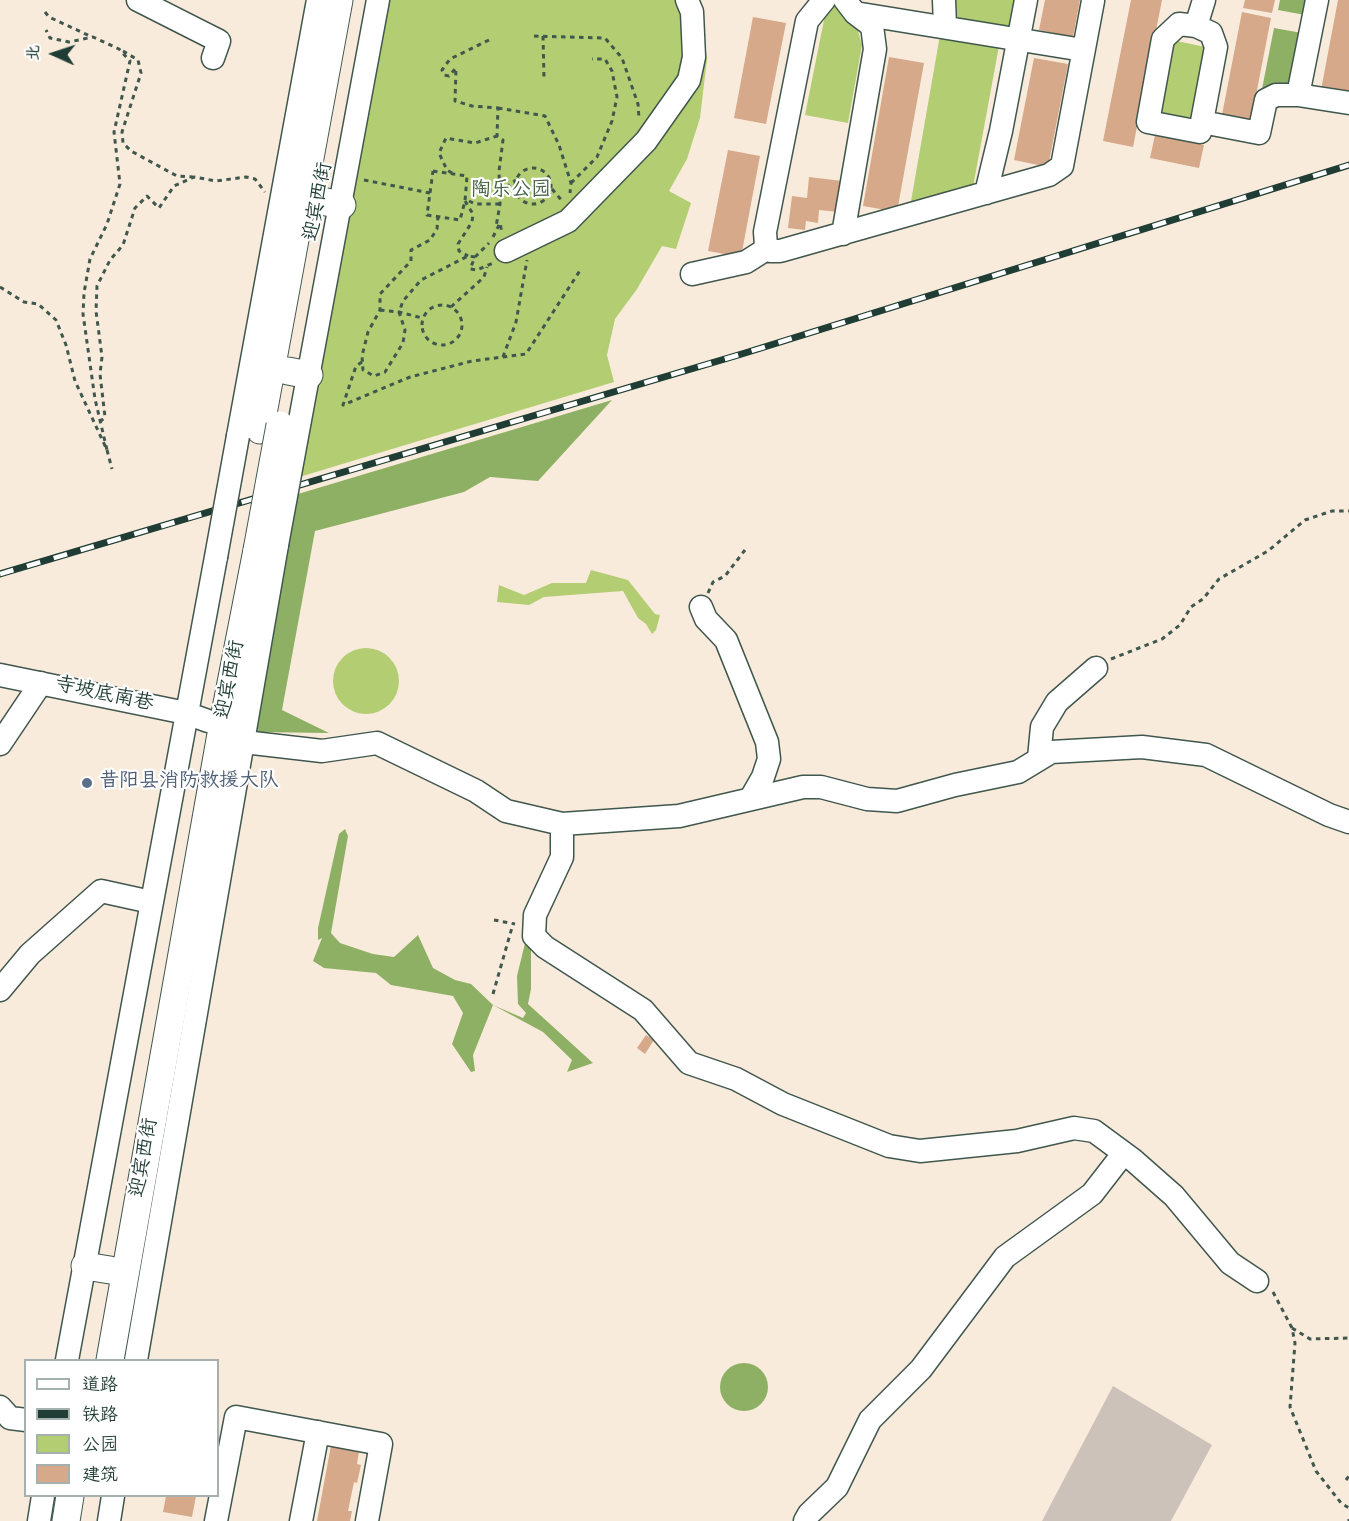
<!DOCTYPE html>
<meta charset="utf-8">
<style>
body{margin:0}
#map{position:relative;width:1349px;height:1521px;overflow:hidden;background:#f9ebdc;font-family:"Gochi Hand","LXGW WenKai TC",sans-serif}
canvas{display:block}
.legend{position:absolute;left:24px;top:1359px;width:195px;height:138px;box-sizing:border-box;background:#fff;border:2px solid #a5b1ae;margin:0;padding:8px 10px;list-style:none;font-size:18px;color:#1f3d34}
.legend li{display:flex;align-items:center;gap:12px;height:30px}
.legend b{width:30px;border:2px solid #a5b1ae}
.north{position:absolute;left:24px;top:24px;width:60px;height:60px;-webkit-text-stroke:4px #fff;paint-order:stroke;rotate:273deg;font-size:16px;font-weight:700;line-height:24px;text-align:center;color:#1f3d34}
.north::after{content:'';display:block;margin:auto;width:21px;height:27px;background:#1f3d34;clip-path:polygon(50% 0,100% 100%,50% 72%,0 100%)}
</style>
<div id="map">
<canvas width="1349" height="1521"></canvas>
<ul class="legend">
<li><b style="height:8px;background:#fff"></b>道路</li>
<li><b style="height:8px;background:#1f3d34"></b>铁路</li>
<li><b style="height:16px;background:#b3cd72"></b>公园</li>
<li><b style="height:16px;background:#d5a98a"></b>建筑</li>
</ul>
<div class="north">北</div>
</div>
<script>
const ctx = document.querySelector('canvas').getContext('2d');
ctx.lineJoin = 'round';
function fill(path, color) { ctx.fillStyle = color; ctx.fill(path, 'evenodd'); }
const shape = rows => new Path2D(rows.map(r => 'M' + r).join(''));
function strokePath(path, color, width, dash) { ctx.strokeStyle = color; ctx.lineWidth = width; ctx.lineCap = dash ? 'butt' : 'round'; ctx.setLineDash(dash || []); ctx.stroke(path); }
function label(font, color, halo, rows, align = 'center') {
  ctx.font = font + ' "Gochi Hand","LXGW WenKai TC",sans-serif'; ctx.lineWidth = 4.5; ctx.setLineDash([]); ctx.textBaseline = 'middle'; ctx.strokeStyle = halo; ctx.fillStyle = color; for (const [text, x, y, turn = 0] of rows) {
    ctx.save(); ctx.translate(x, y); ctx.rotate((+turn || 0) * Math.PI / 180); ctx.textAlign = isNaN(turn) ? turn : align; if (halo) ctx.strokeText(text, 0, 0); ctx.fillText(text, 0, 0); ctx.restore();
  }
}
const industrial = shape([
 [1113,1386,1212,1445,1171,1521,1042,1521]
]);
const green = shape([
 [386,0,700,0,707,59,700,118,687,159,669,191,691,203,676,249,662,246,637,289,615,319,607,355,614,382,296,478],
 [949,0,1017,0,1012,28,956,18,951,13],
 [835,4,858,31,862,45,848,123,805,115,825,15],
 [940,35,999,46,973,187,910,207],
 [1172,40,1210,48,1197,119,1159,112],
 [591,570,628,580,655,614,660,615,656,630,652,634,646,624,638,618,623,591,544,597,529,605,497,602,499,585,524,595,552,583,586,583],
 '333 681a33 33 0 1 1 66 0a33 33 0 1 1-66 0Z'
]);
const forest = shape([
 [1280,0,1308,0,1305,15,1278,10],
 [1274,28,1302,33,1290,95,1262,89],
 [612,400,538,481,490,477,464,492,315,531,282,710,329,733,255,732,298,494],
 [345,829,348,836,331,933,340,943,373,954,394,957,418,935,433,968,455,980,471,984,493,1005,523,1018,526,1013,518,1004,517,976,527,935,531,949,531,989,528,1004,593,1063,567,1072,572,1060,543,1032,493,1005,473,1055,475,1071,471,1072,452,1044,463,1013,453,996,391,985,376,973,324,968,313,961,322,938,318,940,318,928,339,834],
 '720 1387a24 24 0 1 1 48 0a24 24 0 1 1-48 0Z'
]);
const building = shape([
 [1045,0,1080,0,1073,37,1039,30],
 [1131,0,1162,0,1133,147,1103,141],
 [1245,0,1275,0,1272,13,1243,8],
 [1338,0,1349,0,1349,95,1321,90],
 [1242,12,1271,18,1250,126,1221,120],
 [753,17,786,23,766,124,734,118],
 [889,57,924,63,897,212,863,206],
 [1034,58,1068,64,1048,167,1014,160],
 [1155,135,1204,145,1199,168,1150,158],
 [728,150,760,156,741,257,708,251],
 [809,177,842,181,839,212,819,210,818,223,806,221,805,230,788,228,792,196,807,198],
 [646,1035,654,1040,645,1054,637,1048],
 [332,1440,360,1445,357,1464,361,1465,357,1483,354,1482,348,1511,352,1511,350,1521,317,1521],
 [166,1496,196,1496,192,1517,163,1512]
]);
const path = shape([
 [45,12,49,17,92,37],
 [534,36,605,38,622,58,638,104,639,118],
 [543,36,544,78],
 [489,40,450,59,442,70,444,75,449,76,456,68,455,101,472,106,498,108,497,136,503,140,499,171,500,204,496,227],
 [123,51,138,60,141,73,122,132,123,143,131,151,177,176,193,177],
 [498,108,545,116,559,145,571,183,570,193],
 '515 186a18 18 0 1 1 36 0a18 18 0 1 1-36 0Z',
 [433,171,467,176,465,201,460,220,427,215,433,171],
 [452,173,447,170,439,153,446,138,475,143,497,136],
 [364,180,430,193],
 [571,183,597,157,612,121,617,97,612,71,605,59,592,59],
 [552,189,563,202],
 [499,193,516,180],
 [465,201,473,214,472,222,458,244,459,251,468,256],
 [469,201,475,204,500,204],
 [438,216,437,229,430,240,411,250,411,261,380,294,380,310,368,332,362,356,363,370,374,376,385,372,403,343,405,330,399,312,403,301,421,280,468,256,475,257,470,269,477,270,493,263],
 [493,237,500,223,502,233],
 [475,257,489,243],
 [0,287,24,302,38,304,56,320,66,345,75,381,107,450,95,399,83,314,84,293,90,259,107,224,120,184,114,132,130,61,119,49,93,37,69,42,50,38,46,30],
 '422 325a20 20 0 1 1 40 0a20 20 0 1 1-40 0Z',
 [451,307,484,277,487,267],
 [380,310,399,312,422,318],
 [503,357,516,322,527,260],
 [362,362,356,366,343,405,410,377,472,361,526,354,581,269],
 [100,422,105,417,100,374,102,357,96,311,97,286,110,260,123,245,135,208,147,196,159,208,174,186,194,177,216,181,246,177,255,179,265,192],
 [107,450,112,469],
 [708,593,713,582,725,576,745,550],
 [1111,659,1162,639,1180,625,1191,607,1203,599,1219,579,1268,551,1305,520,1332,511,1349,511],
 [494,920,515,924],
 [493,994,513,924],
 [1273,1292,1292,1328,1295,1343,1290,1407,1316,1471,1341,1503,1349,1508],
 [1292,1328,1310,1339,1349,1338],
 [1346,1480,1349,1476],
 [1349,1521,1349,1519]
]);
const minor = shape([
 [138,0,219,41,213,58],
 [824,0,807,21,765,232,766,246,770,251,780,251,1049,175,1062,166,1093,1],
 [845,0,855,13,1083,50],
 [944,0,945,26],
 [1179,24,1196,26,1211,33,1216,47,1200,132,1148,122,1163,39,1179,24],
 [1196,26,1204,0],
 [1298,95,1317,0],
 [1202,122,1259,133,1266,100,1276,95,1298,95,1349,103],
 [986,193,1001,131,1026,0],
 [843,234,875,49,872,26,855,13],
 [506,251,568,221,646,141,689,80,694,57,692,12,687,0],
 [692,274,746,262,768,248],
 [300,420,378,0],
 [238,436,318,0],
 [701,607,706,619,726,640,767,742,769,759,763,777,751,798],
 [0,675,186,713,208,721],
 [221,734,244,742,322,751,377,743,476,791,506,811,562,824,679,816,803,787,821,787,867,799,897,801,955,785,1018,772,1051,752,1142,747,1206,755,1329,815,1349,822],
 [0,744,41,683],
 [1039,758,1042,727,1057,702,1096,668],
 [562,824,562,857,535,915,534,936,545,947,643,1010,689,1063,736,1079,783,1104,889,1146,920,1151,1017,1141,1074,1128,1094,1131,1132,1159,1174,1196,1230,1263,1257,1281],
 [0,990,30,954,101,891,151,902],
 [67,1360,216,557],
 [136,1360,277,545],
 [0,1407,10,1418,26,1420],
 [39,1521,43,1496],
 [109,1521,113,1496],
 [216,1521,236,1417,381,1444,367,1521],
 [301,1521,318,1432],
 [805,1521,809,1514,837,1487,870,1420,921,1369,1005,1257,1092,1194,1123,1154]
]);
const major = shape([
 [321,201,342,205],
 [288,371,309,375],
 [260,430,339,0],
 [85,1266,110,1270],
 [110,1360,221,734,257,550],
 [66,1521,70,1496]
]);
const rail = shape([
 [0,574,745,353,1349,165]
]);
const minorBridge = shape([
 [277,545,300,420],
 [216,557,238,436]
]);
const majorBridge = shape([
 [257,550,280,425]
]);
const markers = [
 [87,783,6,"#5c6f8a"]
];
const parkNames = [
 ["陶乐公园",511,192]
];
const streetNames = [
 ["迎宾西街",320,202,-79],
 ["迎宾西街",232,680,-79],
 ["寺坡底南巷",104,696,12],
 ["迎宾西街",146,1158,-80]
];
const serviceNames = [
 ["昔阳县消防救援大队",99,783]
];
fill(industrial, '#cdc2b9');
fill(green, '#b3cd72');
fill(forest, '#8eb064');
fill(building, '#d5a98a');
strokePath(minor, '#40574d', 25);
strokePath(major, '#40574d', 29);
strokePath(path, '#40574d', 3, [4.5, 4.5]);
strokePath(minor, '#fff', 22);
strokePath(major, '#fff', 27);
strokePath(rail, '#1f3d34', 7);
strokePath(rail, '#fff', 4.5, [14]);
strokePath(minorBridge, '#40574d', 25, []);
strokePath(majorBridge, '#40574d', 29, []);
strokePath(minorBridge, '#fff', 22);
strokePath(majorBridge, '#fff', 27);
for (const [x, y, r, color] of markers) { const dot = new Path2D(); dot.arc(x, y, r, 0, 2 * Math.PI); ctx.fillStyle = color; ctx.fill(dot); strokePath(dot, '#fff', 2); }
label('20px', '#446144', '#fff', parkNames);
label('20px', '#1f3d34', '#fff', streetNames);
label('20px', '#4e5e75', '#fff', serviceNames, 'left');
</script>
